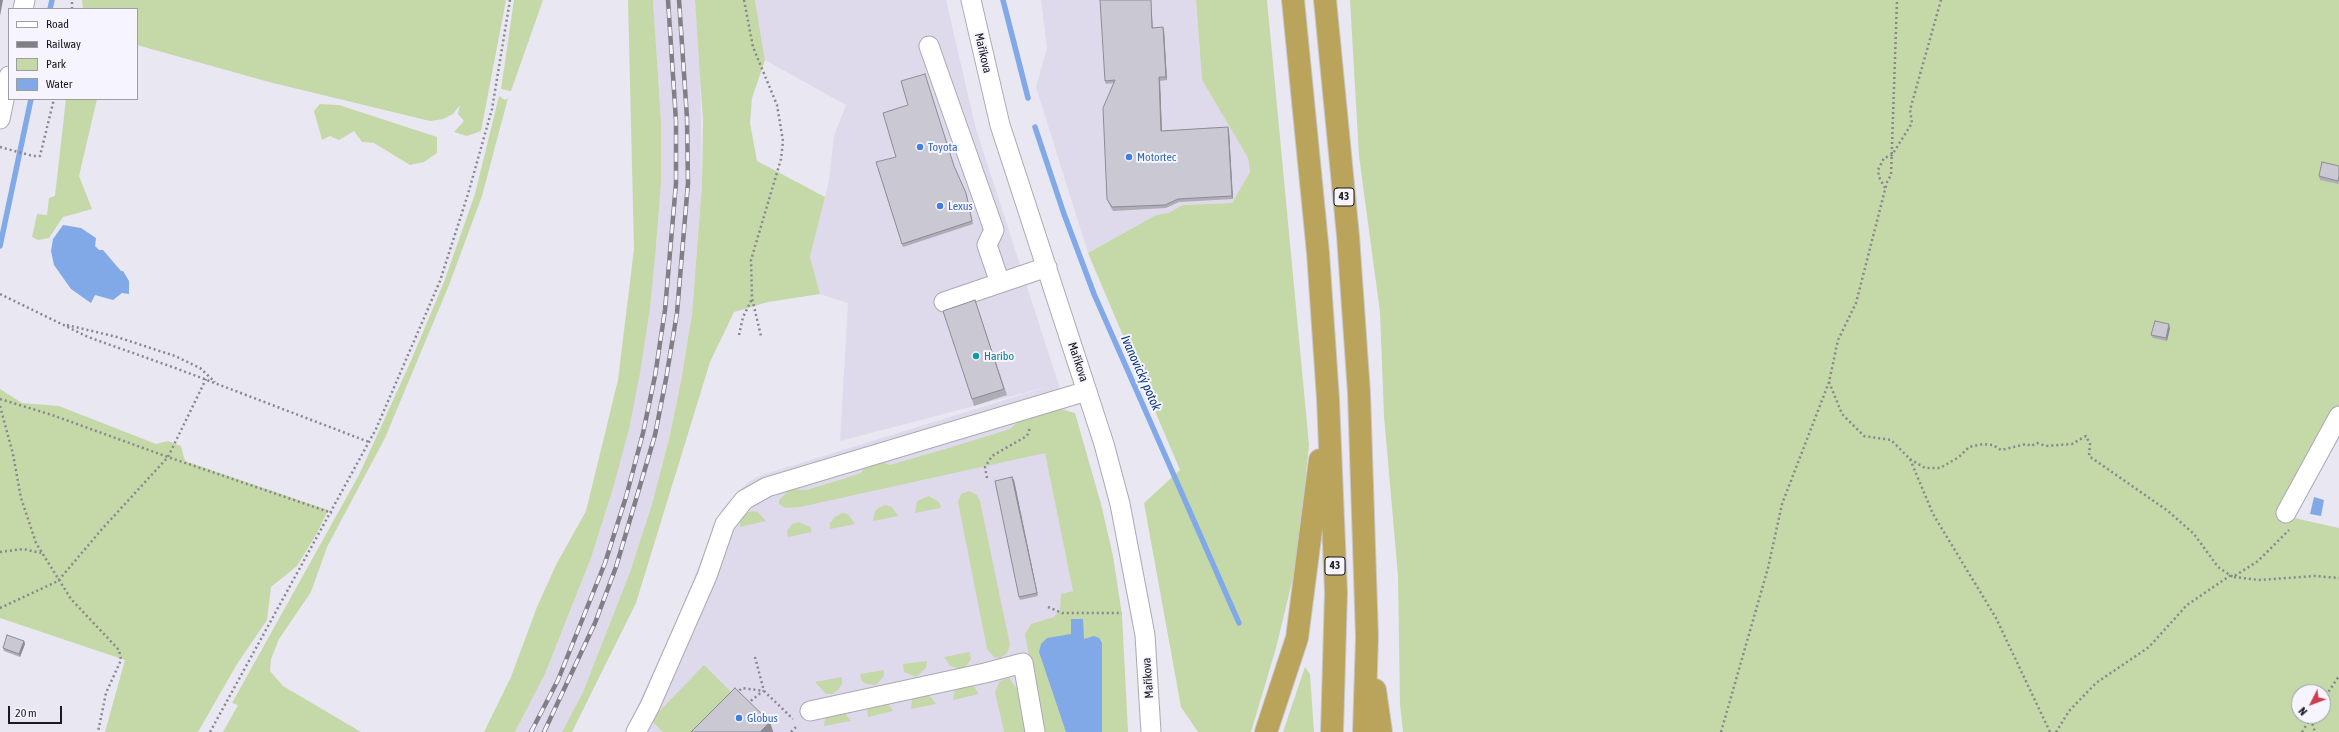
<!DOCTYPE html>
<meta charset="utf-8">
<style>
body{margin:0}
#map{position:relative;width:2339px;height:732px;overflow:hidden;background:#e9e7f2;font-family:"Asap Condensed",sans-serif}
canvas{display:block}
.legend{position:absolute;left:8px;top:8px;width:130px;height:92px;box-sizing:border-box;background:#f6f4fe;border:1px solid #9e9da4;margin:0;padding:5px 7px;list-style:none;font-size:12px;color:#1b1a1e}
.legend li{display:flex;align-items:center;gap:8px;height:20px}
.legend b{width:20px;border:1px solid #9e9da4}
.north{position:absolute;left:2291px;top:684px;width:40px;height:40px;box-sizing:border-box;background:#f6f4fe;border:1px solid #9e9da4;border-radius:50%;rotate:228deg;font-size:11px;font-weight:700;line-height:16px;text-align:center;color:#1b1a1e}
.north::after{content:'';display:block;margin:auto;width:14px;height:18px;background:#cd3d4f;clip-path:polygon(50% 0,100% 100%,50% 72%,0 100%)}
.scale{position:absolute;left:8px;top:706px;width:54px;height:18px;box-sizing:border-box;border:2px solid #1b1a1e;border-top:0;padding-left:5px;font-size:12px;line-height:14px;white-space:nowrap;color:#1b1a1e;-webkit-text-stroke:3px #f6f4fe;paint-order:stroke}
</style>
<div id="map">
<canvas width="2339" height="732"></canvas>
<ul class="legend">
<li><b style="height:5px;background:#fff"></b>Road</li>
<li><b style="height:5px;background:#807f86"></b>Railway</li>
<li><b style="height:11px;background:#c5d8a8"></b>Park</li>
<li><b style="height:11px;background:#81a9e8"></b>Water</li>
</ul>
<div class="north">N</div>
<div class="scale">20 m</div>
</div>
<script>
const ctx = document.querySelector('canvas').getContext('2d');
ctx.lineJoin = 'round';
function fill(path, color) { ctx.fillStyle = color; ctx.fill(path, 'evenodd'); }
const shape = rows => new Path2D(rows.map(r => 'M' + r).join(''));
function strokePath(path, color, width, dash) { ctx.strokeStyle = color; ctx.lineWidth = width; ctx.lineCap = dash ? 'butt' : 'round'; ctx.setLineDash(dash || []); ctx.stroke(path); }
function label(font, color, halo, rows, align = 'center') {
  ctx.font = font + ' "Asap Condensed",sans-serif'; ctx.lineWidth = 4; ctx.setLineDash([]); ctx.textBaseline = 'middle'; ctx.strokeStyle = halo; ctx.fillStyle = color; for (const [text, x, y, turn = 0] of rows) {
    ctx.save(); ctx.translate(x, y); ctx.rotate((+turn || 0) * Math.PI / 180); ctx.textAlign = isNaN(turn) ? turn : align; if (halo) ctx.strokeText(text, 0, 0); ctx.fillText(text, 0, 0); ctx.restore();
  }
}
const built = shape([
 [653,0,695,0,700,53,702,184,692,314,681,381,669,439,652,504,630,572,583,692,562,732,515,732,545,674,568,617,591,558,612,492,656,246,661,182,661,121],
 [755,0,946,0,976,129,1086,469,1117,609,1029,626,1026,634,1042,732,625,732,671,634,722,509,748,482,762,475,1047,387,840,441,848,303,820,294,810,257,829,180,834,136,846,105,765,60],
 [1041,0,1196,0,1202,80,1248,158,1250,172,1232,203,1183,205,1168,213,1156,215,1088,253,1036,87,1047,48]
]);
const green = shape([
 [82,0,506,0,481,131,467,136,454,132,464,121,458,114,460,105,453,114,443,119,430,121,269,82,137,45,137,9,83,9],
 [514,0,543,0,511,91,501,89],
 [628,0,653,0,661,121,661,182,656,246,650,308,640,373,629,429,612,492,591,558,545,674,515,732,484,732,511,677,537,607,556,565,586,511,618,380,634,249],
 [695,0,755,0,765,60,752,98,750,123,757,161,825,197,810,257,820,294,768,302,734,312,710,362,636,603,572,732,562,732,583,692,630,572,652,504,669,439,681,381,692,314,702,184,703,121],
 [1196,0,1267,0,1309,445,1297,561,1276,648,1251,732,1198,732,1181,707,1144,503,1180,470,1088,253,1156,215,1168,213,1183,205,1232,203,1250,172,1248,158,1202,80],
 [1350,0,2339,0,2339,406,2281,515,2339,528,2339,732,1403,732,1400,704,1398,576,1384,416,1380,312,1359,156],
 [2299,692,2323,692,2323,716,2299,716],
 [499,96,505,100,508,98,482,196,449,285,385,438,327,547,311,592,279,639,271,659,270,671,283,686,361,732,223,732,238,705,232,703,359,475,410,363,444,282,475,194],
 [66,99,97,99,79,176,92,209,63,217,49,238,38,240,32,237,37,214,47,215,49,198,55,196],
 [320,104,339,105,437,137,437,153,424,162,410,165,374,143,362,142,354,131,339,140,330,136,322,140,314,111],
 [0,389,22,403,59,406,156,444,168,441,181,446,185,461,328,510,317,533,297,566,271,587,267,620,237,664,198,732,105,732,125,660,0,618],
 [1056,408,1075,413,1101,504,1113,556,1122,615,1128,732,1043,732,1025,634,1031,624,1054,617,1060,610,1061,594,1073,591,1045,453,800,507,785,508,779,504,779,500,790,489,806,490,843,479,861,473,864,467,880,461,890,465,952,447,1010,429,1024,416],
 [969,491,977,495,980,501,1010,645,1007,653,1000,658,994,657,987,649,958,502,961,494],
 [929,496,939,502,941,506,940,508,915,513,917,501],
 [886,505,892,507,898,516,873,521,875,511,880,507],
 [752,511,758,512,766,521,740,527,740,519,746,513],
 [842,513,848,514,855,524,830,529,830,523,835,517],
 [799,522,810,527,812,532,788,537,787,531,792,524],
 [970,652,971,659,967,665,961,669,950,666,944,657],
 [927,661,926,668,916,677,904,672,903,664],
 [704,665,733,694,695,732,663,732,651,720],
 [1305,667,1310,674,1314,732,1283,732],
 [884,670,884,676,876,685,866,684,862,681,860,674],
 [842,677,842,684,838,690,832,694,826,694,815,682],
 [1009,678,1017,689,1025,732,1004,732,995,692,1000,681],
 [967,683,974,687,979,694,953,700,955,689],
 [917,694,928,694,936,704,911,709,912,699],
 [887,702,893,711,868,717,867,711,870,706],
 [831,712,844,712,851,721,824,726,825,718]
]);
const water = shape([
 [63,225,81,228,96,238,95,246,99,250,103,250,121,271,123,271,129,281,129,294,122,293,113,300,95,295,91,303,71,289,54,265,51,251,53,239],
 [2314,497,2324,500,2321,516,2310,514],
 [1071,619,1083,619,1084,639,1094,636,1099,638,1102,643,1102,732,1066,732,1039,652,1041,644,1047,638,1071,634]
]);
const stream = shape([
 [1003,0,1028,98],
 [50,9,52,0],
 [1035,127,1064,214,1094,294,1239,623],
 [0,246,31,99]
]);
const path = shape([
 [744,0,753,47,777,105,783,141,781,159,751,260,752,298,761,336],
 [72,9,72,0],
 [0,147,33,156,40,156,54,99],
 [1885,188,1879,177,1878,170,1884,158,1892,155,1912,123,1910,110,1941,0],
 [0,294,88,337,178,369,369,442],
 [67,325,117,337,175,356,200,368,215,382],
 [739,335,743,317,752,299],
 [1829,382,1842,414,1864,436,1891,440,1910,459,1933,514,1996,618,2050,732],
 [0,399,52,415,168,457,332,513],
 [0,406,13,454,21,498,36,543,71,599,119,650,121,660,106,693,98,732],
 [1910,459,1925,468,1940,468,1959,457,1969,447,1983,444,1993,445,2001,450,2026,444,2031,446,2037,443,2046,446,2072,444,2086,436,2090,444,2089,456,2168,511,2194,534,2218,567,2233,577,2258,561,2289,530],
 [987,478,985,467,992,456,1027,436,1030,428],
 [0,552,23,549,41,553],
 [2234,577,2259,580,2315,576,2339,578],
 [1048,607,1062,613,1122,613],
 [0,608,58,581,102,529,168,457,206,379],
 [755,657,764,691,793,719],
 [736,694,742,688,764,691],
 [2323,700,2339,676],
 [747,704,763,691],
 [2311,719,2315,732],
 [210,732,376,429,440,281,468,194,492,109,510,0],
 [791,732,798,725],
 [1721,732,1768,568,1782,504,1829,382,1838,340,1856,303,1887,182,1891,175,1897,0],
 [2056,732,2069,711,2096,683,2149,647,2187,605,2231,575],
 [2302,732,2312,716]
]);
const minor = shape([
 [971,0,1000,125,1104,444,1120,504,1145,635,1151,732],
 [23,9,25,0],
 [929,46,994,230,987,245,1000,283],
 [0,119,9,76],
 [944,302,1047,267],
 [2286,513,2339,416],
 [810,711,985,673,1023,663,1035,732],
 [636,732,650,706,707,576,725,524,744,500,767,487,1087,391]
]);
const highway = shape([
 [1293,0,1318,253,1328,399,1336,592,1332,732],
 [1325,0,1348,236,1359,393,1367,637,1364,732],
 [1375,690,1381,732],
 [1266,732,1297,638,1320,460]
]);
const rail = shape([
 [531,732,558,680,605,563,626,497,643,433,655,376,665,310,676,183,676,121,668,0],
 [544,732,595,623,616,567,655,435,666,379,677,313,688,183,687,118,679,0]
]);
const wall = shape([
 [1153,28,1164,30,1167,80,1160,81,1162,131,1228,127,1229,131,1233,199,1179,202,1166,208,1113,211,1108,202,1107,199,1114,83,1106,84,1105,81],
 [876,162,954,167,967,196,973,224,903,247],
 [2339,166,2339,184,2320,180,2319,176],
 [975,300,1007,395,974,406,972,399],
 [2170,328,2167,341,2153,338,2151,335],
 [1014,480,1038,596,1020,600,1019,597],
 [24,641,25,644,20,657,4,651,3,648]
]);
const shadedWall = shape([
 [0,0,3,0,0,16],
 [1151,0,1153,31,1152,28],
 [1163,27,1164,30,1167,80,1166,77],
 [1159,77,1160,81,1162,134,1161,131],
 [1228,127,1229,131,1233,199,1232,196],
 [2169,324,2170,328,2167,341,2166,338],
 [1012,477,1014,480,1038,596,1037,593],
 [24,641,25,644,20,657,19,654],
 [770,722,773,731,773,732,760,732]
]);
const building = shape([
 [1100,0,1151,0,1152,28,1163,27,1166,77,1159,77,1161,131,1228,127,1232,196,1178,199,1165,205,1112,207,1107,199,1103,108,1115,80,1105,81,1100,0],
 [925,74,954,166,966,193,972,221,902,244,876,162,896,157,883,113,908,105,901,81,925,74],
 [2322,162,2339,166,2339,176,2338,181,2319,176,2322,162],
 [975,300,1004,389,972,399,943,311,975,300],
 [2155,321,2169,324,2166,338,2151,335,2155,321],
 [1012,477,1037,593,1019,597,995,481,1012,477],
 [7,635,24,641,19,654,3,648,7,635],
 [735,688,770,722,760,732,691,732,735,688]
]);
const markers = [
 [920,147,4,"#3f7fe0"],
 [1129,157,4,"#3f7fe0"],
 [940,206,4,"#3f7fe0"],
 [976,356,4,"#0f9aa8"],
 [739,718,4,"#3f7fe0"]
];
const shields = [
 [1344,197,20],
 [1335,566,20]
];
const shieldNames = [
 ["43",1344,197],
 ["43",1335,566]
];
const streetNames = [
 ["Maříkova",983,53,77],
 ["Maříkova",1078,362,72],
 ["Maříkova",1148,678,-94]
];
const shopNames = [
 ["Toyota",928,147],
 ["Motortec",1137,157],
 ["Lexus",948,206],
 ["Globus",747,718]
];
const cultureNames = [
 ["Haribo",984,356]
];
const waterNames = [
 ["Ivanovický potok",1141,373,66]
];
fill(built, '#dedaec');
fill(green, '#c5d8a8');
fill(water, '#81a9e8');
strokePath(stream, '#81a9e8', 5.5);
strokePath(minor, '#aba9b3', 21);
strokePath(highway, '#c8c8c9', 24);
strokePath(path, '#88868e', 2.5, [2, 3]);
strokePath(minor, '#fff', 19);
strokePath(highway, '#baa35b', 22);
strokePath(rail, '#807f86', 4.5);
strokePath(rail, '#f6f4fe', 3, [9]);
fill(wall, '#aeacb5');
fill(shadedWall, '#8d8c94');
fill(building, '#cac8d3');
strokePath(building, '#8d8c94', 1);
for (const [x, y, r, color] of markers) { const dot = new Path2D(); dot.arc(x, y, r, 0, 2 * Math.PI); ctx.fillStyle = color; ctx.fill(dot); strokePath(dot, '#f6f4fe', 1.5); }
for (const [x, y, w] of shields) { const box = new Path2D(); box.roundRect(x - w / 2, y - 9, w, 18, 3); ctx.fillStyle = '#f6f4fe'; ctx.fill(box); strokePath(box, '#1b1a1e', 1); }
label('bold 11px', '#1b1a1e', null, shieldNames);
label('12px', '#1b1a1e', '#f6f4fe', streetNames);
label('12px', '#366cbe', '#f6f4fe', shopNames, 'left');
label('12px', '#0d838f', '#f6f4fe', cultureNames, 'left');
label('italic 13px', '#093a82', '#f6f4fe', waterNames);
</script>
